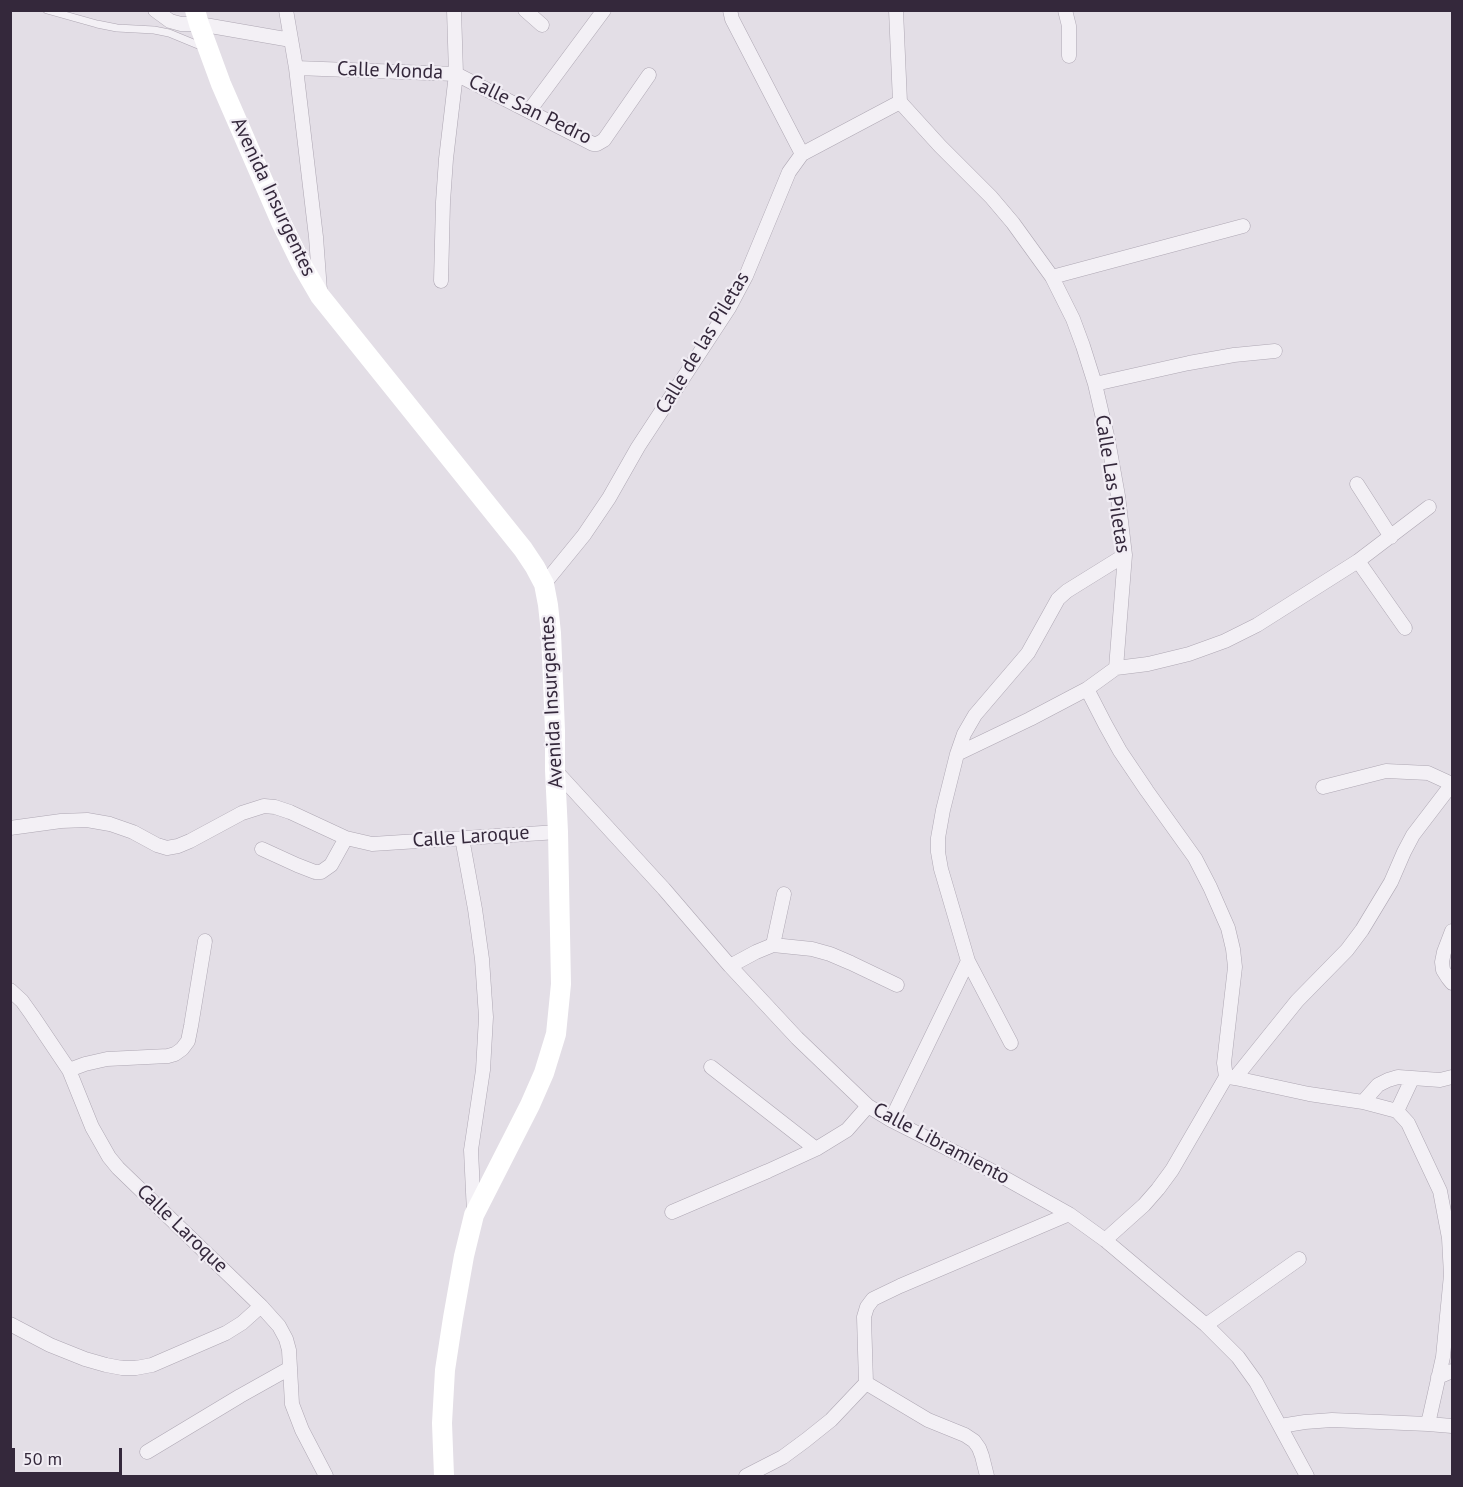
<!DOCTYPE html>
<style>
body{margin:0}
#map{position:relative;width:1463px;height:1487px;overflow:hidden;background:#e3dee6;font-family:"PT Sans",sans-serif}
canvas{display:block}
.frame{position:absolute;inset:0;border:12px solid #34283b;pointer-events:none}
.scale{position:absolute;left:12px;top:1448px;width:110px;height:27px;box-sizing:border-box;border:3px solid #34283b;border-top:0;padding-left:8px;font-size:18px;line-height:21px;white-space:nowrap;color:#34283b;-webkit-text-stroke:4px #f1edf4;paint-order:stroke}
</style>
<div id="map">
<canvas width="1463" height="1487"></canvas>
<div class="frame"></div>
<div class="scale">50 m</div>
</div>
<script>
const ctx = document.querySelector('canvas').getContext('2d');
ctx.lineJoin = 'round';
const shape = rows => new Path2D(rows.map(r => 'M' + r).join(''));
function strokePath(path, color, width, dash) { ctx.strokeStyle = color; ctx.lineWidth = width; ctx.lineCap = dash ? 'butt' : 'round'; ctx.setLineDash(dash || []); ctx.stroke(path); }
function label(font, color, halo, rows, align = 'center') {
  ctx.font = font + ' "PT Sans",sans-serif'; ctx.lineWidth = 4.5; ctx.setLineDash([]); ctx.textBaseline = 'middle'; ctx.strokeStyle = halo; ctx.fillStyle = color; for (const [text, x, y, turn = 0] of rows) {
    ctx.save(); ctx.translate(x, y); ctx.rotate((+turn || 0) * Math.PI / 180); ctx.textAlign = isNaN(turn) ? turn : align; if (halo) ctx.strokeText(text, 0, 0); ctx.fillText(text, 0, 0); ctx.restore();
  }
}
const lane = shape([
 [47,10,97,24,117,28,154,30,169,33,203,47]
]);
const street = shape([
 [155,10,170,21,181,24,199,24,291,40],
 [286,10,296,68,316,237,320,291],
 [525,10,542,25],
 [730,10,732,19,802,154],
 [896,10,900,102,940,146,991,197,1013,223,1052,277,1073,319,1083,346,1095,384,1108,440,1118,496,1125,555,1116,668,1087,689,1105,724,1120,751,1147,791,1195,858,1210,887,1228,928,1233,949,1235,967,1224,1063,1226,1077,1172,1170,1158,1189,1144,1205,1105,1240],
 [1065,10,1069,26,1069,56],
 [296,68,456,74,593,144,597,144,604,140,649,75],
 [529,111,604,10],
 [1052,277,1243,226],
 [441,281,443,202,446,159,456,74,454,10],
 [1095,384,1189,363,1234,355,1275,351],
 [1357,484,1391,537],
 [1358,561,1405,628],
 [544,584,584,535,609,498,638,447,729,308,746,276,789,172,802,154,900,102],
 [1116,668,1148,664,1189,654,1225,641,1257,625,1358,561,1429,507],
 [957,754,1030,719,1087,689],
 [555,770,664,889,730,966,797,1038,868,1106,891,1120,994,1172,1069,1214,1105,1240,1206,1325,1238,1357,1256,1382,1307,1476],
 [1323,787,1386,771,1428,773,1452,784],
 [10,828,61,821,87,820,110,824,133,832,157,845,167,848,178,846,190,841,242,813,264,806,275,807,290,812,346,838,372,844,558,832],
 [462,838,475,909,482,959,486,1017,483,1070,471,1150,474,1213],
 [262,849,297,865,315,872,321,872,331,865,346,838],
 [1452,931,1444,952,1442,962,1443,970,1448,978,1452,983],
 [773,945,784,894],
 [968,961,1011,1043],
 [730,966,756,952,773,945,812,949,830,954,851,963,897,985],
 [10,990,22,1001,32,1015,69,1070,92,1127,109,1157,118,1168,261,1306,279,1326,286,1339,289,1350,292,1404,302,1430,326,1476],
 [711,1067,816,1149],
 [69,1070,85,1064,107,1059,168,1056,175,1054,182,1049,188,1041,191,1026,205,941],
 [1229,1077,1235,1078,1297,1001,1347,950,1362,930,1391,882,1404,852,1413,835,1452,784],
 [1235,1078,1309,1094,1363,1102,1397,1111,1408,1123,1440,1191,1449,1238,1451,1275,1443,1357,1428,1424],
 [1363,1102,1378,1085,1388,1080,1398,1077,1440,1080,1452,1077],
 [1397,1111,1412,1079],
 [891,1120,968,961,941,869,938,852,938,838,943,810,957,754,964,734,975,715,1028,653,1058,599,1067,591,1125,555],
 [672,1212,768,1171,816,1149,847,1130,868,1106],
 [10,1324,50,1345,85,1359,106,1365,122,1368,136,1368,152,1365,226,1333,242,1323,261,1306],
 [1206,1325,1299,1259],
 [1438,1377,1452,1371],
 [866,1383,928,1420,965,1435,974,1441,979,1448,982,1456,987,1476],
 [1280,1426,1305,1422,1332,1420,1428,1424,1452,1426],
 [147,1452,240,1396,290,1368],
 [746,1476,783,1457,806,1440,831,1420,866,1383,864,1317,867,1307,873,1299,900,1286,1069,1214]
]);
const secondary = shape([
 [195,10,199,24,221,84,281,222,302,265,320,296,523,549,535,567,544,584,548,605,551,633,555,731,555,770,558,832,561,984,556,1034,544,1073,530,1105,474,1215,464,1256,453,1318,445,1370,442,1423,444,1476]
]);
const streetNames = [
 ["Calle Monda",390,71,2],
 ["Calle San Pedro",530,110,26],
 ["Avenida Insurgentes",273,197,65],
 ["Calle de las Piletas",703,343,-59],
 ["Calle Las Piletas",1112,484,81],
 ["Avenida Insurgentes",552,702,-93],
 ["Calle Laroque",471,837,-4],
 ["Calle Libramiento",941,1144,28],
 ["Calle Laroque",182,1229,44]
];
strokePath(lane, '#aea7b3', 8);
strokePath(street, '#aea7b3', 15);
strokePath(lane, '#f3f0f5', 7);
strokePath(street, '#f3f0f5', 14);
strokePath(secondary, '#fff', 20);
label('20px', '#34283b', '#f1edf4', streetNames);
</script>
